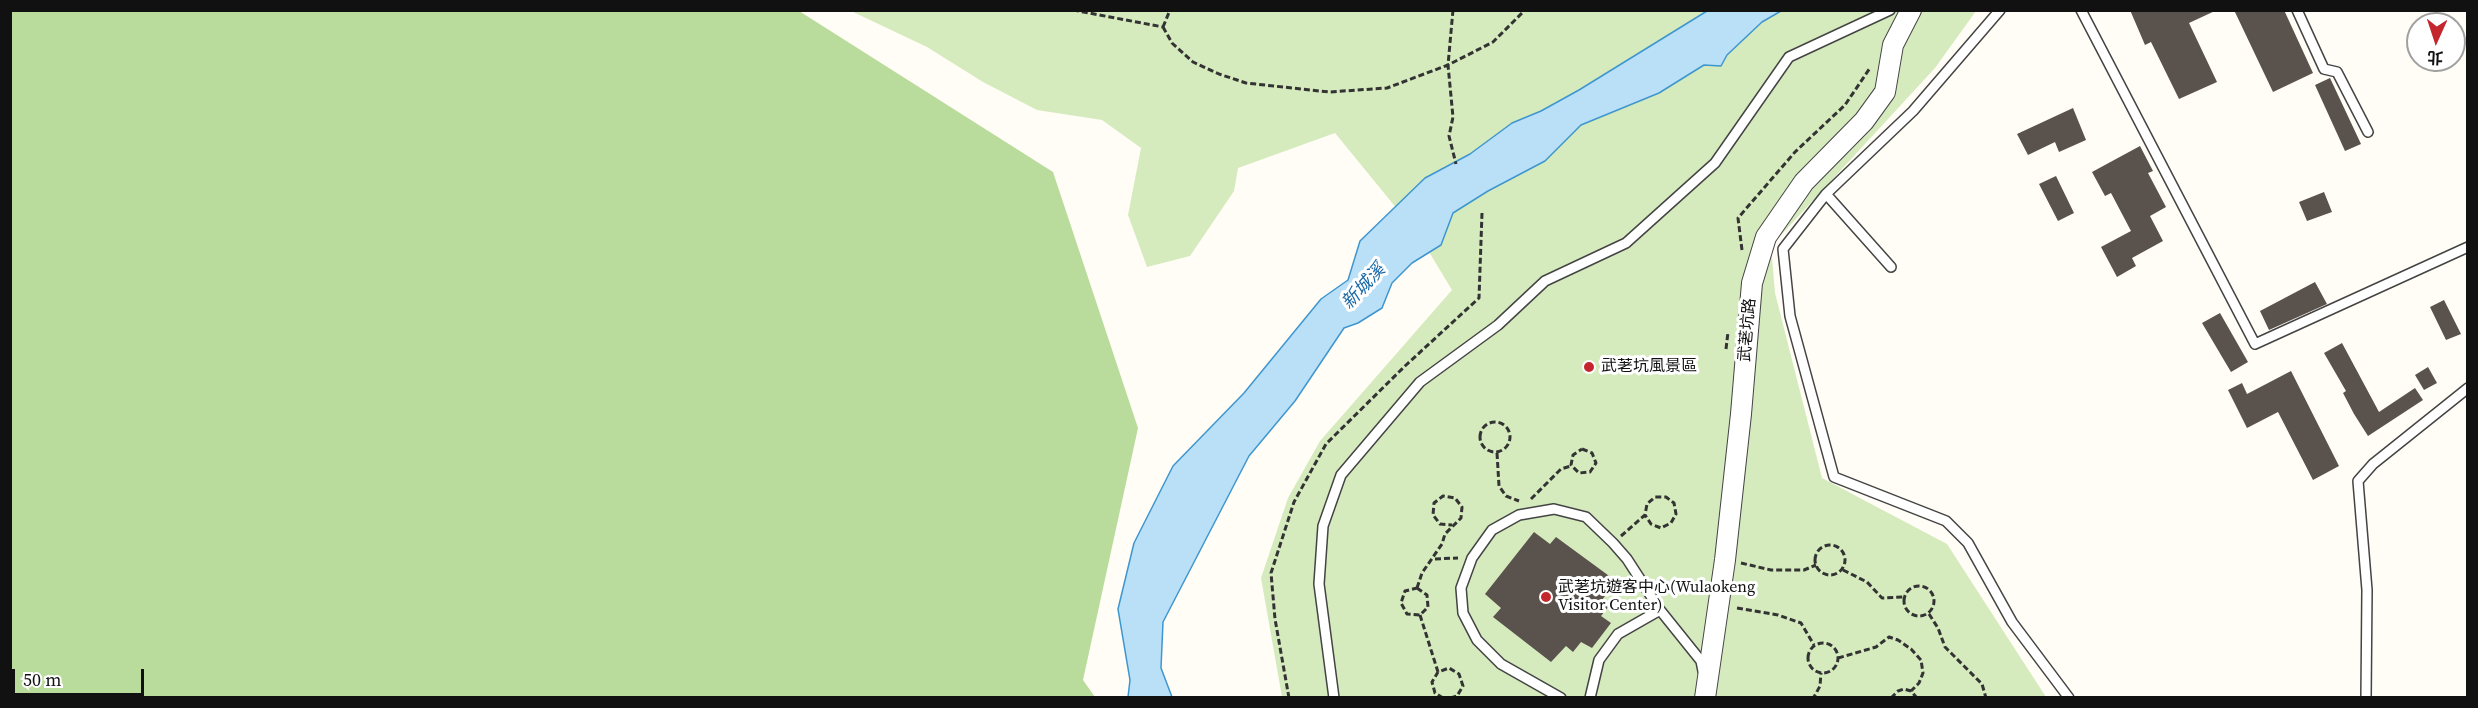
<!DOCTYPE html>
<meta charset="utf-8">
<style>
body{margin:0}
#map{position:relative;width:2478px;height:708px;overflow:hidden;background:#fffdf5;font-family:"Source Serif 4","Noto Sans TC",serif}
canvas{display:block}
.frame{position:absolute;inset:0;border:12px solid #111;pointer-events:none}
.north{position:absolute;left:2406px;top:12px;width:60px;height:60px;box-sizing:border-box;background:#fff;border:2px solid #a0a0a0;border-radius:50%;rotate:183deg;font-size:16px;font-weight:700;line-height:24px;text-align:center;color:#111}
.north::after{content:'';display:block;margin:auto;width:21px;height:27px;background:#c4262e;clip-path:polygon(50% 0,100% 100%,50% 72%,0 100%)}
.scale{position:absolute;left:12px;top:669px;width:132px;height:27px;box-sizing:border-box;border:3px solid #111;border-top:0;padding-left:8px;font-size:18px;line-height:21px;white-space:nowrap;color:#111;-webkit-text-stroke:4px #fff;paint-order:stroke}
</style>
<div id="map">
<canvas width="2478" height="708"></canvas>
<div class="frame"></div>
<div class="north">北</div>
<div class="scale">50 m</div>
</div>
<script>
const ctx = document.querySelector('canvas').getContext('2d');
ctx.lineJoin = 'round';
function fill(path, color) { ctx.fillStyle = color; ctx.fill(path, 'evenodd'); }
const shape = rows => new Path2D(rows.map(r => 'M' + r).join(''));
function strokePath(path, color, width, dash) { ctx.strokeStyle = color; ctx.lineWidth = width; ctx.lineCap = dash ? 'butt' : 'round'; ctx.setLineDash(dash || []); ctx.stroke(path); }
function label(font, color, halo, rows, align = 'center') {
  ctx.font = font + ' "Source Serif 4","Noto Sans TC",serif'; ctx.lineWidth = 6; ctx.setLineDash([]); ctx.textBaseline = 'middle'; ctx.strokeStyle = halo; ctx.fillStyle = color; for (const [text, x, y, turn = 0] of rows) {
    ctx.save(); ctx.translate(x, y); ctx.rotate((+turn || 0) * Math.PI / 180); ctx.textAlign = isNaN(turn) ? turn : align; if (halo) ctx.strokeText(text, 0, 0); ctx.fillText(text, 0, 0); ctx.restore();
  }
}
const green = shape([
 [851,11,1976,11,1935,68,1771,246,1775,293,1822,478,1947,544,2046,697,1282,697,1261,578,1288,498,1320,441,1452,290,1420,237,1335,133,1238,168,1234,191,1190,256,1147,267,1128,215,1141,148,1102,120,1037,110,983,82,927,47]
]);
const forest = shape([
 [10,11,799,11,1053,172,1138,428,1083,680,1095,697,11,697]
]);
const water = shape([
 [1707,11,1781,11,1762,22,1727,55,1721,66,1704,65,1659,93,1581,125,1545,161,1488,191,1453,213,1441,245,1412,263,1392,283,1382,308,1358,323,1344,328,1295,401,1249,456,1163,622,1161,668,1172,697,1128,697,1130,680,1118,609,1134,543,1173,466,1244,393,1321,299,1348,280,1360,241,1425,178,1470,154,1512,123,1541,111,1579,90,1707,11]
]);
const building = shape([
 [2130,10,2217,10,2189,23,2217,82,2179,99,2151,42,2145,45],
 [2234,10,2284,10,2313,73,2273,92],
 [2330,78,2361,144,2345,151,2315,85],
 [2073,108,2086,140,2059,152,2055,142,2028,155,2017,134],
 [2140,146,2153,171,2148,173,2166,207,2150,216,2163,241,2132,258,2136,266,2117,277,2101,247,2131,231,2111,193,2105,196,2092,172],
 [2056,176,2074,213,2058,221,2039,184],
 [2324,192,2332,212,2307,221,2299,202],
 [2315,282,2327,304,2269,330,2260,311],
 [2444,300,2461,334,2446,340,2430,307],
 [2220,313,2248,362,2231,372,2202,323],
 [2342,343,2379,412,2415,388,2423,400,2368,436,2354,414,2343,393,2346,391,2324,353],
 [2428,367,2437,383,2424,390,2415,375],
 [2291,371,2339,466,2313,480,2278,412,2247,428,2228,390,2242,383,2247,394],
 [1534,532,1550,544,1556,537,1616,581,1602,600,1609,606,1601,616,1611,623,1592,648,1581,642,1573,652,1566,646,1551,662,1493,617,1501,608,1485,594]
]);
const path = shape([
 [1073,10,1163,27],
 [1453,10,1448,65,1453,117,1449,136,1456,164],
 [1163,27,1172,43,1193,62,1219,74,1246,83,1329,92,1387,88,1448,65,1493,42,1525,10],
 [1163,27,1170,10],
 [1742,250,1738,218,1795,152,1845,105,1870,68],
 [1726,349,1728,332],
 '1480 437a15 15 0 1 1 30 0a15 15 0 1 1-30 0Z',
 [1582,449,1592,453,1596,463,1590,472,1579,473,1571,465,1573,455,1582,449],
 [1497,453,1499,486,1506,496,1519,501],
 [1531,499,1561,469,1571,466],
 [1621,536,1645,515,1647,504,1655,497,1666,497,1674,503,1676,514,1671,523,1661,528,1651,524,1645,515],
 '1815 560a15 15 0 1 1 30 0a15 15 0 1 1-30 0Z',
 [1435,559,1458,558],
 [1741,563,1771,570,1804,570,1816,565],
 [1843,570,1867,582,1882,598,1904,597],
 '1904 601a15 15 0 1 1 30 0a15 15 0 1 1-30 0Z',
 [1417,588,1422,573,1442,544,1445,534,1461,518,1462,507,1455,498,1443,496,1434,503,1433,515,1440,524,1452,525],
 [1417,588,1427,595,1428,607,1420,615,1407,614,1401,603,1405,591,1417,588],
 [1737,608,1778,615,1801,623,1814,645],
 [1929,614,1938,628,1945,647,1982,684,1986,698],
 [1420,615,1438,672],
 '1808 658a15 15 0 1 1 30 0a15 15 0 1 1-30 0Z',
 [1838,658,1876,647,1889,637,1898,640,1911,649,1921,660,1923,673,1919,683,1911,691],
 [1289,698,1275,619,1271,573,1294,502,1326,444,1405,366,1479,298,1482,213],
 [1443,698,1435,693,1432,682,1438,672,1449,668,1459,674,1463,686,1457,696,1450,698],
 [1791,698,1801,698],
 [1811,698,1814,697,1820,686,1821,673],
 [1891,698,1898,691,1904,689,1911,691,1917,698]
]);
const service = shape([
 [2000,10,1913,111,1826,194,1783,249,1790,316,1834,477,1946,521,1968,543,2012,622,2069,698],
 [2081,10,2255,344,2468,247],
 [2297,10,2324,69,2337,72,2368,132],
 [1826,194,1891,267],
 [1660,610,1701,661,1703,671],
 [1334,698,1319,584,1323,526,1341,475,1420,382,1498,325,1545,281,1626,243,1715,163,1789,57,1890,10],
 [1561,698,1501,664,1477,640,1463,613,1461,588,1472,558,1492,530,1519,515,1554,509,1586,517,1613,543,1627,559,1660,610,1618,634,1599,660,1590,698],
 [2366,698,2367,590,2358,481,2373,464,2468,388]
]);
const minor = shape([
 [1705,698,1725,560,1741,414,1752,283,1766,237,1804,182,1864,121,1885,92,1893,45,1911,10]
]);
const markers = [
 [1589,367,6,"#c4262e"],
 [1546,597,6,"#c4262e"]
];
const streetNames = [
 ["武荖坑路",1748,330,-85]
];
const poiNames = [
 ["武荖坑風景區",1601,367],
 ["武荖坑遊客中心(Wulaokeng",1558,588],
 ["Visitor Center)",1558,606]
];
const waterNames = [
 ["新城溪",1364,287,-47]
];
fill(green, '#d5ebbd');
fill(forest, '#b9dc9c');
fill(water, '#b9e0f7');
strokePath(water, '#3f96cf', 1.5);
fill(building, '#5a524d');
strokePath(service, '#444', 12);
strokePath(minor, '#444', 22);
strokePath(path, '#333', 3, [6, 3]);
strokePath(service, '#fff', 9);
strokePath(minor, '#fff', 20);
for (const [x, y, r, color] of markers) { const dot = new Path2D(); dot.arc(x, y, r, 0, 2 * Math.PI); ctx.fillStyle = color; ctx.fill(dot); strokePath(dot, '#fff', 2); }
label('16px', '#111', '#fff', streetNames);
label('16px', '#111', '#fff', poiNames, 'left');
label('italic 18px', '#1768a6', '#fff', waterNames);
</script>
